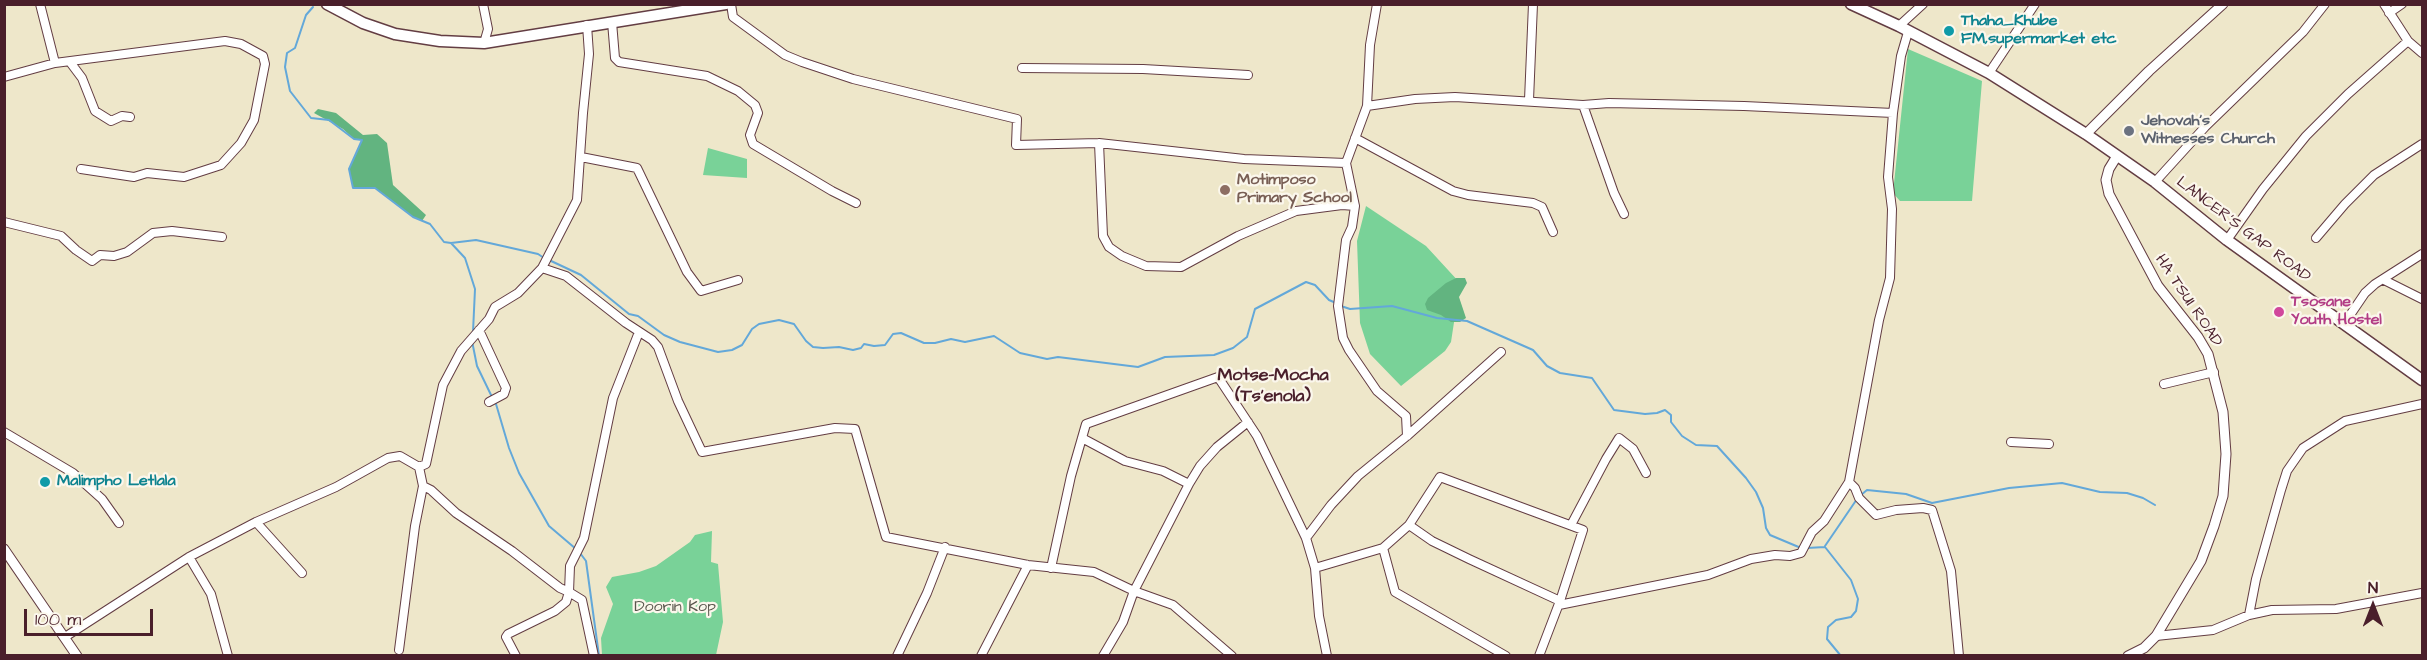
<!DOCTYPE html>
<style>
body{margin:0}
#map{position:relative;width:2427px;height:660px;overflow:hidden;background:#eee7ca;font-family:"Architects Daughter",sans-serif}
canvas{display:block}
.frame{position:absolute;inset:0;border:6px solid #4a1f2b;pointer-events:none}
.north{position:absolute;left:2343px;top:576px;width:60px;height:60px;-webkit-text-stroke:4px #fbf7ec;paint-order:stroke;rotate:0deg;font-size:16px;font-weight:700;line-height:24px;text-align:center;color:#4a1f2b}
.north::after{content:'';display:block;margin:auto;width:21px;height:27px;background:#4a1f2b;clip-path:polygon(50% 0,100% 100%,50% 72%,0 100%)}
.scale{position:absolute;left:24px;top:609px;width:129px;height:27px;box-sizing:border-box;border:3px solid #4a1f2b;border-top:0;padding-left:8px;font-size:18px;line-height:21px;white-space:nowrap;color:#4a1f2b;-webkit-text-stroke:4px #fbf7ec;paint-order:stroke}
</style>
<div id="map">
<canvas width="2427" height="660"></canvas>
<div class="frame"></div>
<div class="north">N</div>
<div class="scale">100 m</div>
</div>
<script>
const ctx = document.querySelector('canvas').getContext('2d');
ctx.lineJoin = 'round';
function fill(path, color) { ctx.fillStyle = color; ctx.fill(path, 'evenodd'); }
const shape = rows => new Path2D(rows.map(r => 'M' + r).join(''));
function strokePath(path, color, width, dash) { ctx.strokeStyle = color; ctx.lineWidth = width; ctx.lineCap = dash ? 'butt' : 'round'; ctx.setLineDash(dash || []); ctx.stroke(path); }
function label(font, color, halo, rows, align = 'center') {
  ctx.font = font + ' "Architects Daughter",sans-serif'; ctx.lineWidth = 4.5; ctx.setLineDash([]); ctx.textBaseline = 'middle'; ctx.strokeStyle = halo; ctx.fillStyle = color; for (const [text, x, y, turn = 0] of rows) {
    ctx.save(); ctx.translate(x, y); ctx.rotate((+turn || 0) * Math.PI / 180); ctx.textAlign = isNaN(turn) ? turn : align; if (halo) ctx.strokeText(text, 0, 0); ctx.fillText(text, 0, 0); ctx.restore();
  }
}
const green = shape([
 [1908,49,1982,81,1972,201,1900,201,1893,193],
 [708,148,747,159,747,178,703,175],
 [1366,206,1426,246,1460,283,1451,342,1445,351,1401,386,1370,354,1360,323,1357,241],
 [712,531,711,562,718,564,723,622,716,655,602,655,601,638,613,604,606,587,612,577,639,572,656,566,690,542,695,535]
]);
const forest = shape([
 [318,109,336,113,363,135,377,134,387,143,393,185,426,215,422,221,413,217,375,188,353,188,349,169,362,140,354,139,343,129,314,113],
 [1456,278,1465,278,1467,283,1459,297,1466,318,1460,322,1451,322,1441,315,1427,310,1425,304,1428,298,1446,283]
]);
const stream = shape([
 [313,7,306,15,295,48,287,53,285,67,290,91,311,118,329,120,354,139,362,140,349,169,353,188,375,188,413,217,430,224,444,242,451,243,465,258,475,289,473,332],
 [451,243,476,240,538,254,544,258],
 [549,260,581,275,629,314,638,316,664,335,680,342,718,352,732,350,742,345,752,329,759,324,779,320,794,324,806,341,813,347,823,348,839,347,853,350,861,348,864,344,874,346,885,345,893,334,901,333,924,343,935,343,951,339,965,342,994,336,1020,353,1047,359,1058,357,1138,367,1165,357,1214,355,1233,348,1247,337,1255,309,1306,282,1315,285,1329,300,1336,303],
 [1341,306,1350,309,1392,306,1437,318,1467,321,1533,350,1547,366,1560,373,1592,378,1614,410,1645,414,1657,413,1665,410,1671,415,1671,422,1682,436,1696,445,1717,446,1746,478,1756,492,1763,508,1766,528,1770,535,1801,548],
 [472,341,477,366,492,397],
 [496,404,509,448,519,473,549,526,576,549],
 [1861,495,1867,490,1906,494,1932,503,2009,488,2062,483,2100,492,2127,493,2143,498,2155,505],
 [1825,546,1857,499],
 [1807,548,1825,547,1851,580,1858,599,1856,611,1851,617,1836,620,1828,627,1827,639,1841,656],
 [580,553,586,561,599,656]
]);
const minor = shape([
 [40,4,55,63],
 [483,4,488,29,484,43],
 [731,4,733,17,785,55,802,62,853,79,1017,119,1016,145,1099,143,1244,159,1346,163],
 [1377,4,1370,45,1367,106,1346,163,1355,206,1352,227,1346,240,1338,306,1343,338,1349,350,1377,391,1406,416,1407,436],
 [2384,4,2408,41,2422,53],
 [2389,13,2402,4],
 [612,22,615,58,619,62,707,76,738,91,755,105,758,113,750,135,753,144,832,191,856,203],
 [1899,26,1923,4],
 [70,62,82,78,95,111,111,121,122,116,130,117],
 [1022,68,1143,69,1248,75],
 [1989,73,2035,4],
 [4,77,55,63,225,41,241,44,263,56,265,64,254,120,241,143,221,165,184,177,147,173,134,177,81,169],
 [1529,100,1533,4],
 [1583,105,1614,193,1624,214],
 [1367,106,1415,99,1455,97,1583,105,1609,103,1744,106,1893,113],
 [1355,138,1453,191,1468,195,1533,203,1542,207,1553,232],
 [1099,143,1103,236,1109,247,1122,256,1146,266,1181,267,1238,236,1296,211,1342,205,1355,206],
 [581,157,637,168,687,272,701,291,738,280],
 [2155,182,2205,127,2303,32,2325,4],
 [4,222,61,236,76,250,92,261,100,255,114,256,127,252,153,233,172,231,222,237],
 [2316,238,2345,204,2374,175,2422,144],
 [2227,240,2263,189,2306,136,2348,94,2408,41],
 [542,268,566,276,626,323,652,340,658,347,678,401,702,452,835,428,855,429,886,537,1028,565,1094,572,1134,591,1173,605,1232,656],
 [2384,280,2422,299],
 [2344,324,2365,293,2375,284,2422,254],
 [479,330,506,388,504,394,489,402],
 [2164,384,2214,372],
 [4,432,73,473,102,499,119,523],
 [1082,438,1125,461,1163,471,1189,484],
 [2011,442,2049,444],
 [419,467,426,464,443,385,461,351,489,319,495,307,518,293,542,268,577,200,583,113,589,54,587,25],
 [1849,482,1855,488,1859,498,1876,515,1896,510,1923,508,1932,510,1951,571,1959,656],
 [256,522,302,573],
 [1409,525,1432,541,1469,559,1560,601],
 [1571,525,1606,459,1619,438,1633,449,1646,473],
 [1306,538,1331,505,1358,476,1407,436,1501,352],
 [1383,548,1395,592,1506,656],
 [189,557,211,594,228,656],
 [1051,568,1071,476,1086,424,1218,377,1257,436,1306,538,1315,568,1319,616,1327,656],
 [1315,568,1383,548,1409,525,1440,477,1583,530,1560,601,1539,656],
 [1559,605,1708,575,1751,559,1775,555,1790,556,1801,553,1812,532,1824,521,1849,482,1879,320,1890,278,1892,209,1888,177,1893,113,1901,56,1908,32],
 [2249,615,2256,579,2281,490,2287,471,2303,448,2345,421,2422,404],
 [2156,636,2213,630,2249,615,2272,610,2336,609,2422,593],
 [65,637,189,557,256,522,336,487,388,458,400,456,419,467,423,486,431,490,456,513,512,551,560,588,569,592,566,602,555,611,508,634,506,637,516,656],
 [399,650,415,526,423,486],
 [594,656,582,600,569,592,570,566,584,538,613,398,639,332],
 [897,656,927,593,945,547],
 [981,656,1028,565],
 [1103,656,1123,622,1134,591,1189,484,1200,466,1217,447,1248,422]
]);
const tertiary = shape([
 [2086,134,2149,71,2223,4],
 [2117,156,2109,169,2106,180,2109,194,2158,286,2198,337,2208,354,2223,412,2226,454,2223,496,2214,526,2201,561,2156,636,2144,648,2128,656],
 [4,549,77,656]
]);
const secondary = shape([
 [327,4,363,23,395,34,440,41,484,43,726,4],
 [1851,4,1899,26,1989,73,2086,134,2155,182,2227,240,2422,380]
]);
const markers = [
 [1949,31,6,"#0f9aa8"],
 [2129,131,6,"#6b7280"],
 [1225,190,6,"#8d6e63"],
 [2279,312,6,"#d1479c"],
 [45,482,6,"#0f9aa8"]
];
const cultureNames = [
 ["Thaha_Khube",1961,22],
 ["FM,supermarket etc",1961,40],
 ["Malimpho Letlala",57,482]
];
const worshipNames = [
 ["Jehovah's",2141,122],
 ["Witnesses Church",2141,140]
];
const educationNames = [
 ["Motimposo",1237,181],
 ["Primary School",1237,199]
];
const streetNames = [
 ["LANCER'S GAP ROAD",2243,230,37],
 ["HA TSUI ROAD",2188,301,56]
];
const hotelNames = [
 ["Tsosane",2291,303],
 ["Youth Hostel",2291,321]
];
const parkNames = [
 ["Doorin Kop",675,608]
];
const neighbourhoodNames = [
 ["Motse-Mocha",1273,376],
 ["(Ts'enola)",1273,397]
];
fill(green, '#79d298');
fill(forest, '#62b480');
strokePath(stream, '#63a8d9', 2);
strokePath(minor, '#633d43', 10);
strokePath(tertiary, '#633d43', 11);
strokePath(secondary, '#633d43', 13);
strokePath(minor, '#fff', 8);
strokePath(tertiary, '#fff', 9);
strokePath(secondary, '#fff', 10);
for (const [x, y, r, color] of markers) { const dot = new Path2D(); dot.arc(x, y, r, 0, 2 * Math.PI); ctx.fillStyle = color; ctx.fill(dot); strokePath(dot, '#fbf7ec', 2); }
label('bold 16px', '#0d838f', '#fbf7ec', cultureNames, 'left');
label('bold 16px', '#5b616d', '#fbf7ec', worshipNames, 'left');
label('bold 16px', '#785e54', '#fbf7ec', educationNames, 'left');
label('16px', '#4a1f2b', '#fbf7ec', streetNames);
label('bold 16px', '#b23c85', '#fbf7ec', hotelNames, 'left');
label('16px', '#58554c', '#fbf7ec', parkNames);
label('bold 18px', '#4a1f2b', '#fbf7ec', neighbourhoodNames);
</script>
